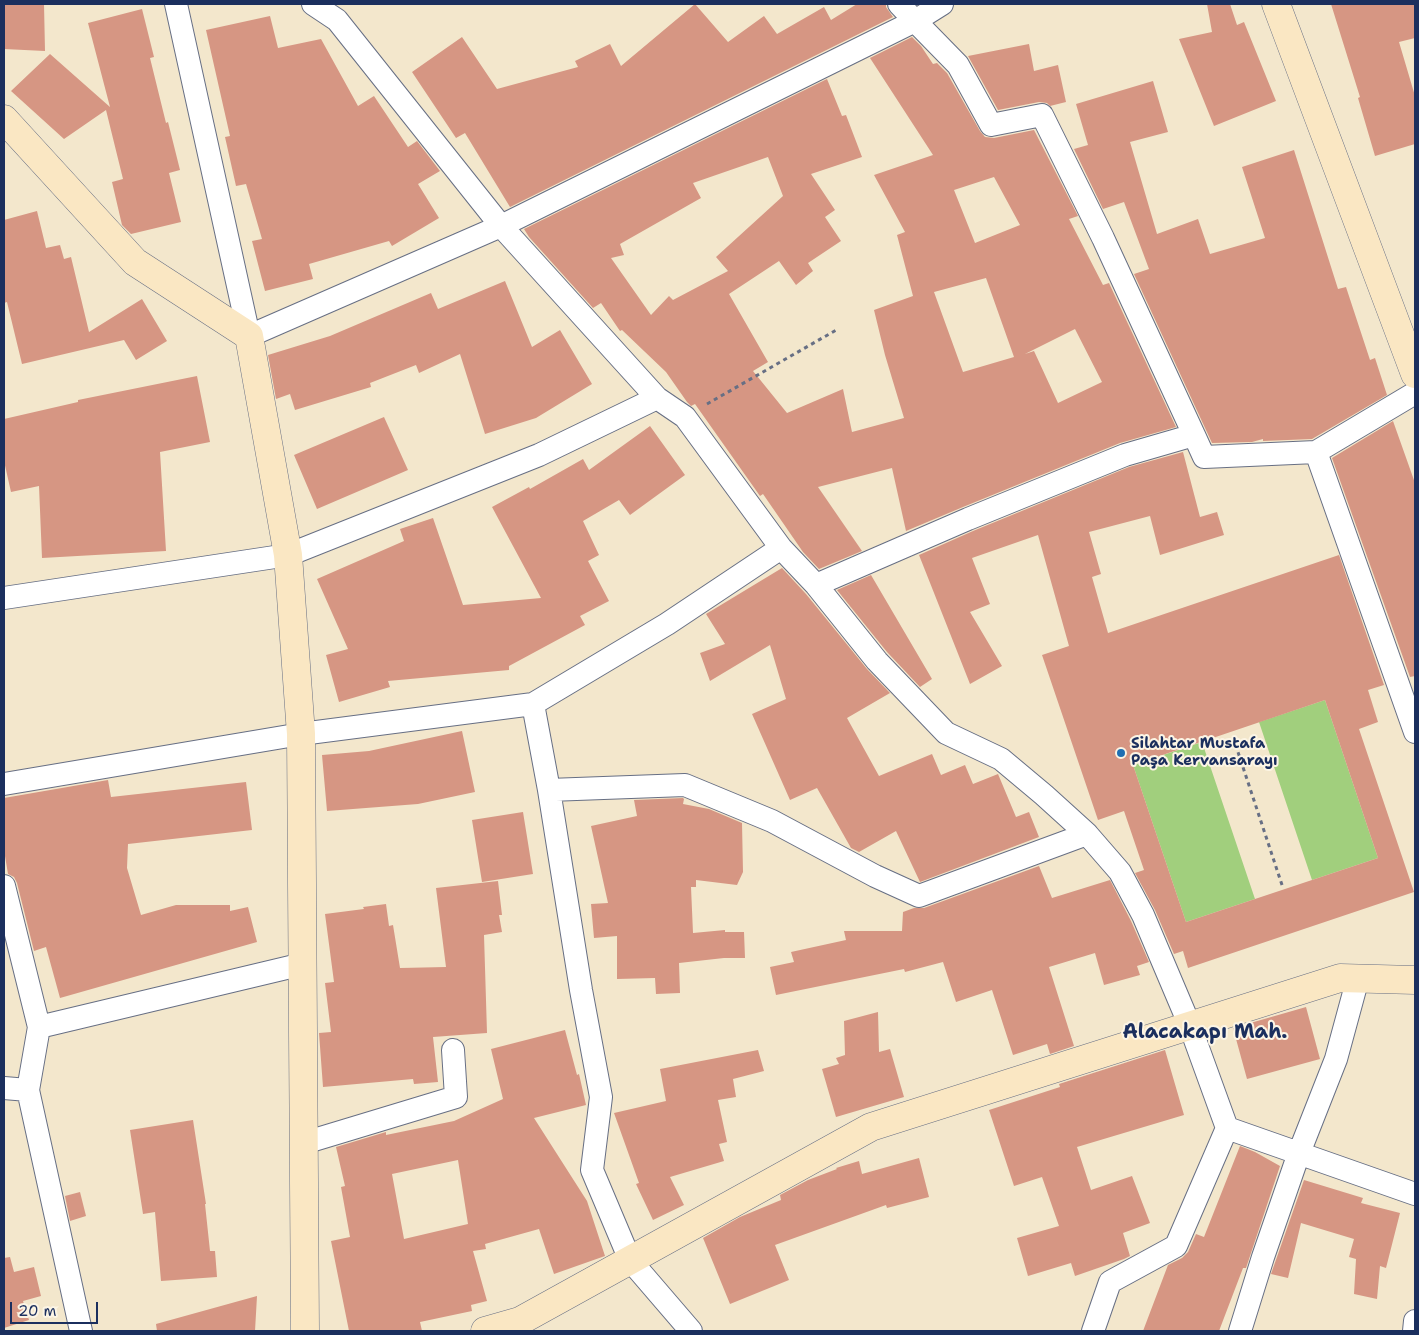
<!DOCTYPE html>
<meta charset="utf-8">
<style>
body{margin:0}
#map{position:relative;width:1419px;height:1335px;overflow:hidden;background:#f3e7cc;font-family:"Shantell Sans",sans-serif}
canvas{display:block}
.frame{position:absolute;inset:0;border:5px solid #1b2f5e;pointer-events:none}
.scale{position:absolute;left:10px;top:1302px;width:88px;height:22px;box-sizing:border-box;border:2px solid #1b2f5e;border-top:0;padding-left:6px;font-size:15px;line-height:18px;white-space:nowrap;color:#1b2f5e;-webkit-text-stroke:4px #fcf5e5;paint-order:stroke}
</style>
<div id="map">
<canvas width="1419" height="1335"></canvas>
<div class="frame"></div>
<div class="scale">20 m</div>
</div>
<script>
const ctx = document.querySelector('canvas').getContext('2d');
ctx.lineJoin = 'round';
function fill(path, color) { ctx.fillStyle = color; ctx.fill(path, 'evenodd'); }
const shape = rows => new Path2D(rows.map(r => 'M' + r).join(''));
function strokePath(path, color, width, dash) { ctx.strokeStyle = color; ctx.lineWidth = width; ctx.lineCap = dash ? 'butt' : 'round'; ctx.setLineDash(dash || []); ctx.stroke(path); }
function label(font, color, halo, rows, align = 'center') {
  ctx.font = font + ' "Shantell Sans",sans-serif'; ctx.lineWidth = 4; ctx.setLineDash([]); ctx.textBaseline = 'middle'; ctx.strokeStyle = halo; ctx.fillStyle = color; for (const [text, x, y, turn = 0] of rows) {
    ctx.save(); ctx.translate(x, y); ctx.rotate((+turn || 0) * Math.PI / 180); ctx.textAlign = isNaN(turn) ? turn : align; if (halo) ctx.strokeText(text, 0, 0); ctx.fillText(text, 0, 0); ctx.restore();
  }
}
const green = shape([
 [1325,700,1378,858,1312,880,1259,722],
 [1202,742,1255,899,1186,922,1133,765]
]);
const building = shape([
 [4,4,44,4,45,51,4,49],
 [695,4,728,42,764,16,777,34,824,7,831,20,857,4,886,4,886,7,893,17,510,207,465,133,456,138,412,72,462,37,497,89,578,67,575,61,610,44,621,66],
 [1207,4,1230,4,1237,25,1244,22,1276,101,1214,126,1179,39,1212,32],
 [1331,4,1415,4,1415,38,1399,42,1415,96,1415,144,1375,156,1358,98,1360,97],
 [142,9,154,57,150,58,166,123,168,122,180,170,169,173,181,222,131,234,122,225,112,182,123,179,106,110,64,139,11,91,50,54,110,107,88,23],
 [270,16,278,48,321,39,358,106,374,96,408,147,417,141,440,171,418,184,439,218,392,246,389,241,309,264,313,279,265,291,252,241,262,239,246,184,236,186,225,137,230,136,206,30],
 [912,37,921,46,933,64,937,63,947,73,980,131,985,137,994,138,1034,130,1078,216,1069,219,1103,285,1109,283,1176,427,1120,443,963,507,906,531,892,468,818,487,862,551,819,569,803,552,763,494,760,496,695,404,691,406,687,402,666,372,622,330,620,331,601,303,593,308,529,237,524,229,827,79,842,116,846,115,862,157,811,174,835,210,825,217,841,241,808,263,813,271,796,285,779,261,729,294,768,362,753,371,787,413,843,389,852,432,904,418,885,355,874,310,913,296,897,235,905,232,874,175,933,155,870,58],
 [768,157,783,196,716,257,728,271,673,300,669,296,651,315,611,258,624,255,620,244,701,198,693,183],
 [994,177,1020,225,975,243,954,190],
 [986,278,1014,357,963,372,934,292],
 [1075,329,1102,382,1058,403,1034,351,1025,354],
 [1029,44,1034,71,1058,65,1066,102,1050,106,1047,103,1039,102,998,110,968,56],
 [1153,81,1168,132,1130,142,1157,234,1198,219,1210,254,1265,238,1242,167,1294,150,1338,289,1346,287,1370,360,1375,358,1387,395,1312,439,1263,441,1263,439,1252,442,1212,443,1134,274,1149,269,1124,202,1103,209,1074,149,1088,145,1076,104],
 [37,211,46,248,60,245,64,259,71,257,89,332,142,299,167,341,136,360,124,340,22,364,7,302,4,303,4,220],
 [505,281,532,347,560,330,592,384,536,418,485,434,460,354,419,373,416,365,370,383,371,387,295,410,290,394,276,399,268,355,330,336,431,293,438,309],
 [197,376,210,442,160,452,166,551,42,558,39,486,11,492,4,461,4,419,78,402,78,400],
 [384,417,408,470,317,509,294,455],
 [1393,421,1415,483,1415,676,1410,677,1332,458],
 [650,426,685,475,630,515,619,500,583,521,599,555,588,561,609,601,580,616,585,625,509,666,509,670,388,681,390,687,339,702,326,655,348,649,317,579,404,541,400,529,433,518,463,605,541,598,492,507,529,487,530,489,583,459,589,470],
 [1183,452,1200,517,1217,512,1224,535,1160,555,1150,516,1089,532,1101,574,1092,577,1108,633,1339,555,1384,685,1368,690,1378,722,1359,729,1414,892,1188,968,1183,951,1174,954,1155,910,1135,873,1144,870,1124,811,1098,820,1042,655,1069,646,1038,535,972,558,990,604,970,612,1002,666,970,684,919,555,973,531,1129,467],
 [1325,700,1378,858,1186,922,1133,765],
 [782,568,806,594,867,669,890,693,847,718,879,776,932,754,941,775,965,765,973,784,998,774,1016,817,1029,812,1039,837,920,882,896,831,859,852,851,848,817,788,790,800,752,714,786,699,770,645,710,681,700,653,725,644,706,614],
 [871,575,932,679,920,687,887,652,837,590],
 [462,731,475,792,418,804,327,811,322,755,369,751],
 [108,780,111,797,246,782,252,830,128,844,127,868,141,915,176,905,230,905,230,911,248,907,257,942,60,998,46,947,34,951,17,883,14,877,8,874,4,850,4,798],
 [683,798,684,799,683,804,709,809,742,823,743,872,737,885,696,880,696,887,691,887,693,933,725,930,725,932,744,932,745,958,724,958,679,963,680,993,656,994,655,978,617,979,617,936,594,938,591,904,608,903,591,826,637,816,634,800],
 [523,812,533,874,482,882,472,820],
 [1039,866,1052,898,1110,880,1131,921,1149,962,1137,966,1140,975,1104,985,1095,953,1049,967,1074,1046,1050,1054,1047,1044,1013,1055,992,990,956,1002,943,962,905,972,904,969,776,995,770,967,794,962,791,952,846,940,844,931,902,931,903,912,914,908,924,908],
 [498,881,502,915,499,915,502,932,484,935,487,1033,433,1037,438,1082,414,1084,413,1079,323,1087,319,1033,331,1032,325,983,334,982,325,914,364,909,363,907,386,904,389,926,393,925,400,968,446,967,436,888],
 [1306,1007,1320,1059,1247,1079,1233,1028],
 [878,1012,879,1052,890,1049,904,1097,836,1117,822,1069,839,1064,836,1058,845,1055,844,1021],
 [565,1030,577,1075,579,1074,586,1105,534,1118,587,1201,605,1256,554,1274,539,1229,485,1244,486,1249,473,1251,487,1301,471,1305,472,1311,420,1322,422,1331,349,1331,331,1241,350,1237,341,1187,345,1186,336,1147,386,1132,386,1135,454,1121,503,1099,491,1049],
 [458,1160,468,1224,404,1239,392,1174],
 [758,1050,764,1071,733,1079,736,1097,718,1100,727,1142,719,1144,724,1161,670,1177,684,1205,653,1220,636,1184,639,1183,614,1113,666,1101,660,1069],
 [1165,1050,1184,1115,1077,1147,1091,1190,1132,1176,1150,1223,1123,1233,1130,1256,1124,1259,1075,1276,1071,1263,1028,1276,1017,1238,1059,1226,1042,1177,1014,1186,989,1110,1060,1087,1059,1084],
 [193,1120,206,1204,205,1204,210,1251,215,1251,217,1277,161,1281,155,1212,143,1214,130,1130],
 [1240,1146,1255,1152,1280,1166,1246,1268,1243,1268,1219,1331,1143,1331,1168,1265,1182,1258,1188,1252,1196,1234,1204,1237],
 [919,1158,929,1197,887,1208,886,1205,775,1245,789,1280,730,1304,703,1238,740,1217,781,1200,780,1195,808,1180,837,1169,836,1168,859,1161,862,1174],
 [1304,1180,1363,1198,1361,1203,1400,1213,1386,1268,1380,1266,1377,1299,1354,1294,1356,1259,1349,1257,1354,1239,1301,1223,1288,1278,1271,1274],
 [80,1192,86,1216,70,1221,65,1196],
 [10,1257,14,1272,34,1267,41,1296,23,1301,29,1320,4,1328,4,1258],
 [257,1296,255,1331,157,1331,156,1324]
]);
const path = shape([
 [707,404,838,329],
 [1233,737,1283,888]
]);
const street = shape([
 [176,4,249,336,501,226,915,21,899,4],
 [313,4,337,20,501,226,657,398],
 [1194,435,1204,457,1316,452,1415,393],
 [1316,452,1415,732],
 [816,585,968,519,1125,455,1194,435,1103,238,1042,115,991,125,958,65,915,21,942,4],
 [4,598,288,555,539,455,657,398,685,417,781,548,816,585,877,661,946,733,1001,759,1044,795,1087,834,1120,872,1143,915,1190,1026,1227,1128,1415,1194],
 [533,704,667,624,781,548],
 [4,784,301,734,533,704,549,790],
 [4,886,39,1027],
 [4,1088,28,1090],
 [304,1143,456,1097,453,1050],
 [81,1331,28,1090,39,1027,303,964],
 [691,1331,630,1260,592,1170,601,1097,581,990,549,790,685,785,772,821,875,876,919,896,1087,834],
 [1093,1331,1110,1282,1176,1246,1227,1128],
 [1240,1331,1263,1257,1299,1153,1336,1059,1358,978],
 [1414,1331,1415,1321]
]);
const secondary = shape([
 [1276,4,1415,374],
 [4,119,135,262,249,336,288,555,301,734,305,1331],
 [485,1331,520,1321,871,1127,1340,978,1415,980]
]);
const markers = [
 [1121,753,5,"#1f6fb2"]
];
const poiNames = [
 ["Silahtar Mustafa",1131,744],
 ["Paşa Kervansarayı",1131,761]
];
const districtNames = [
 ["Alacakapı Mah.",1205,1033]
];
fill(green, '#a1cf7d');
fill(building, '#d69683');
strokePath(street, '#676f84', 24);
strokePath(secondary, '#676f84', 29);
strokePath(path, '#676f84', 3, [4, 4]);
strokePath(street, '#fff', 22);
strokePath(secondary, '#fae7c3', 28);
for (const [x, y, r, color] of markers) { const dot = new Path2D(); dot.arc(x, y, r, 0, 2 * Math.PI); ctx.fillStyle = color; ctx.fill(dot); strokePath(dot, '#fcf5e5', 2); }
label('bold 15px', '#1b2f5e', '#fcf5e5', poiNames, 'left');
label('bold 20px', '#1b2f5e', '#fcf5e5', districtNames);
</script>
